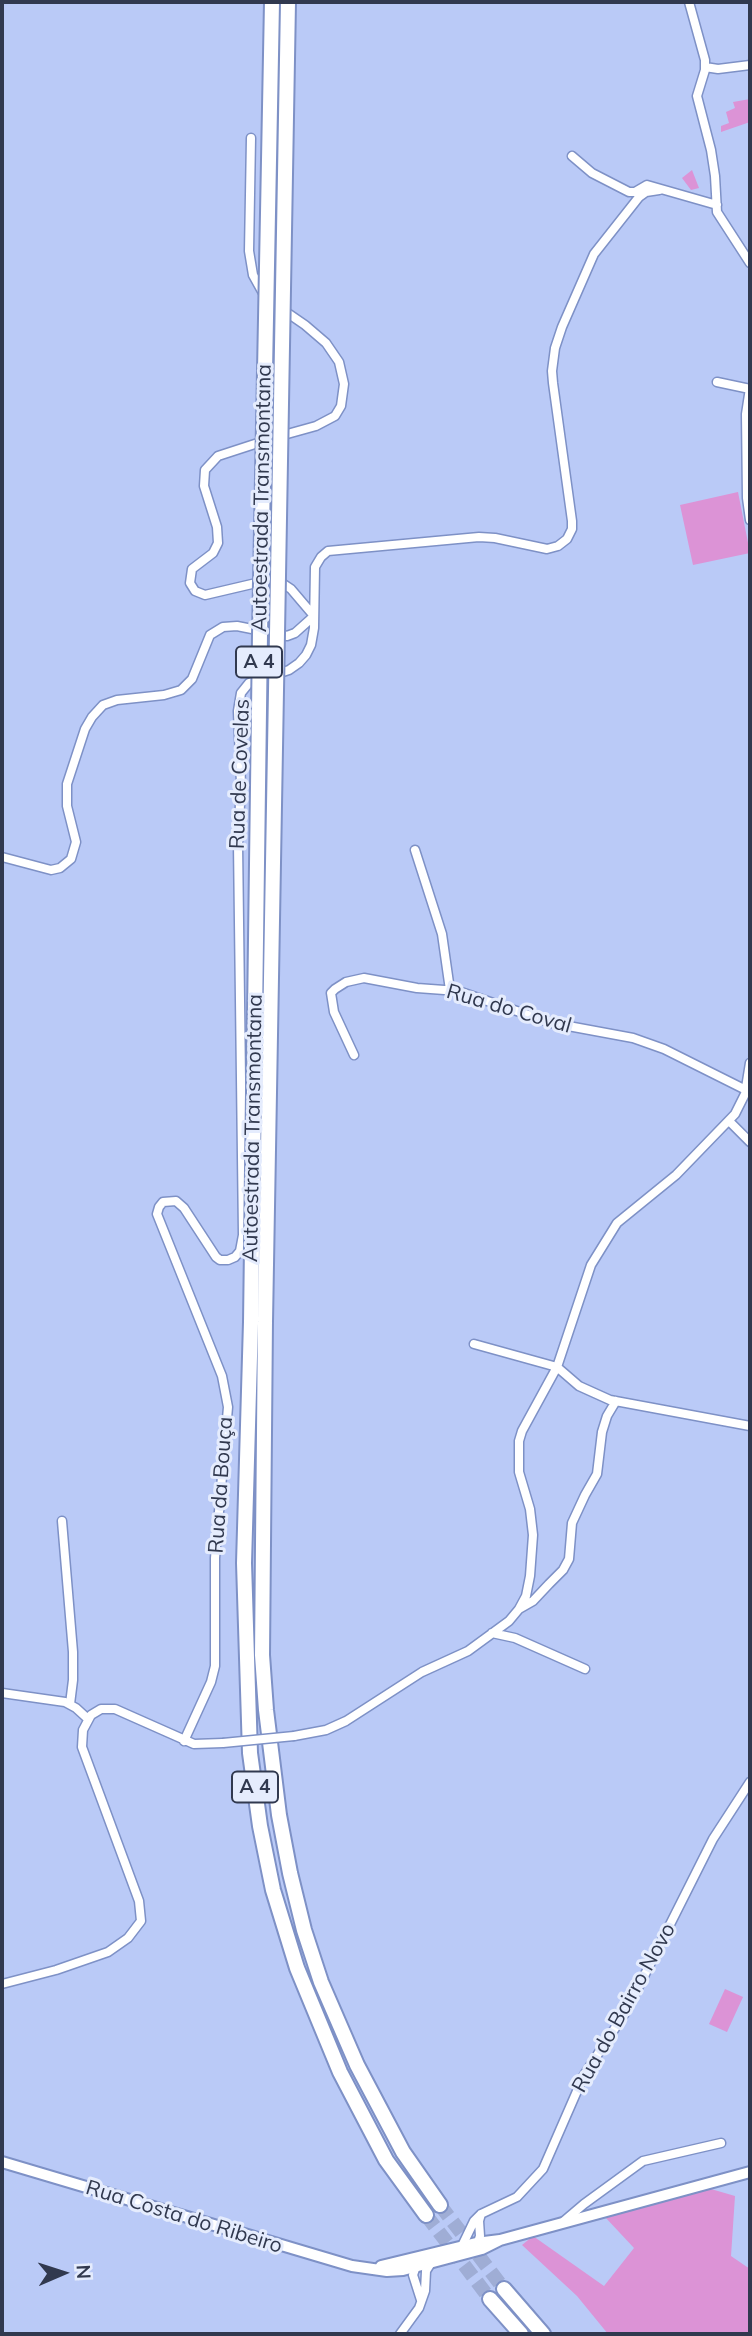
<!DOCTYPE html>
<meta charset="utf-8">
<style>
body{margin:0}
#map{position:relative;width:752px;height:2336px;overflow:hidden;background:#bacaf7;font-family:Mulish,sans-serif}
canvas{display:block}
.frame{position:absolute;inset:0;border:4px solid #31394f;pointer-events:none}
.north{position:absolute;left:28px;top:2238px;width:70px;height:70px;-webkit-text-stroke:5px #e5ecfd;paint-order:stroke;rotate:87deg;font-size:19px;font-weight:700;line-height:28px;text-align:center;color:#31394f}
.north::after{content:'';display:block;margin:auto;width:24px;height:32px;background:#31394f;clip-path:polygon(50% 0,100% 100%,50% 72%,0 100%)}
</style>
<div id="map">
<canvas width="752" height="2336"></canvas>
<div class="frame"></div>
<div class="north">N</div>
</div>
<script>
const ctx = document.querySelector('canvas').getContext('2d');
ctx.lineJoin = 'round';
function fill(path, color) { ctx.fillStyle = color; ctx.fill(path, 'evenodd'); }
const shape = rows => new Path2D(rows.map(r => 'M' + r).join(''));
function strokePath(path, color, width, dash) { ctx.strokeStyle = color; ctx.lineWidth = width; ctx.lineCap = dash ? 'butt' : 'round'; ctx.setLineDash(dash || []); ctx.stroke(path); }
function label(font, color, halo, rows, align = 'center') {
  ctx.font = font + ' Mulish,sans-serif'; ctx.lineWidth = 6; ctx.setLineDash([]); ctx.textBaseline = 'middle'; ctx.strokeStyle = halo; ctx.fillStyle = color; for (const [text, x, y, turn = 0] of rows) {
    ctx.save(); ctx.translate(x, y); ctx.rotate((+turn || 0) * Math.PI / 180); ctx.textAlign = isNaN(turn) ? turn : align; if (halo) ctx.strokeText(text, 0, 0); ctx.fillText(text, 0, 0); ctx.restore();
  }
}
const green = shape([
 [750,99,750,122,721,132,721,126,729,123,726,112,735,108,733,102],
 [692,170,699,188,691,190,682,178],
 [738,492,750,553,693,565,680,505],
 [725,1989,743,1997,727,2032,709,2024],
 [711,2189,735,2196,731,2256,750,2269,750,2334,608,2334,577,2296,522,2245,533,2236,604,2286,634,2248,605,2217]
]);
const highwayTunnel = shape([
 [440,2205,504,2289],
 [426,2215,490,2299]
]);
const street = shape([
 [689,2,705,60,705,70,697,96,711,150,715,176,717,212,750,263],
 [705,67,718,69,750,65],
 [251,138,249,251,253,275,263,293,273,303,305,325,326,343,339,362,344,384,341,406,335,416,316,426,280,436],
 [572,156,592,173,629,192,635,192,647,185,717,205],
 [717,382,750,389],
 [750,388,746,414,747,498,750,520],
 [264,441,218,456,205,470,204,486,217,527,218,543,213,553,192,569,190,583,195,591,205,595,269,580,279,581,291,589,314,616],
 [415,850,442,934,450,990],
 [2,857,51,870,60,868,71,859,76,842,67,806,67,784,85,729,92,717,103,705,117,700,164,695,181,690,192,679,210,635,223,627,237,626,287,636,295,633,314,616],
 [354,1055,334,1012,331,993,335,989,346,982,364,978,417,988,458,991,552,1023,633,1038,664,1049,746,1090],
 [729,1121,750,1142],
 [474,1344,557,1367],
 [557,1367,579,1386,610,1400,750,1426],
 [62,1521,73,1652,73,1680,70,1704],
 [519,1609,533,1601,549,1584,563,1570,569,1559,572,1523,585,1495,597,1474,602,1432,607,1416,616,1401],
 [492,1633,515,1638,585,1669],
 [2,1693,65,1702,76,1708,88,1719],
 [294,1736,326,1730,346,1721,422,1672,468,1651,509,1621,519,1609,526,1596,530,1576,533,1535,530,1509,519,1472,519,1441,522,1431,557,1367,591,1265,617,1223,676,1175,735,1114,745,1094,750,1063],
 [184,1741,211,1682,215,1666,215,1558,228,1407,222,1376,157,1214,159,1207,163,1202,176,1201,184,1208,216,1257,220,1260,228,1260,235,1257,240,1251,243,1235,238,844,241,784,238,711,241,693,249,683,289,670,299,663,306,655,311,645,314,628,315,567,321,557,328,551,479,537,495,538,547,549,558,546,567,539,572,529,572,521,553,383,552,371,555,348,562,327,594,254,639,197,646,192,659,190],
 [2,1984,56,1970,108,1952,128,1938,141,1921,139,1901,82,1747,83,1730,91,1715,101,1709,115,1709,194,1744,223,1743],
 [564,2221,584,2204,643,2161,721,2143],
 [477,2245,480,2236,479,2221,481,2214],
 [462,2246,474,2221,481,2214,517,2197,543,2169,584,2075,627,2010,713,1839,750,1782],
 [417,2263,413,2275,421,2300],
 [400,2334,419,2308,425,2291,426,2271,431,2263]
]);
const secondary = shape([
 [2,2162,352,2266,387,2271,403,2270,482,2249,500,2240],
 [381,2266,476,2243,500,2240,750,2172]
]);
const highway = shape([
 [265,1321,262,1655,266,1710,279,1815,290,1873,304,1930,321,1982,357,2065,403,2152,440,2205],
 [251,1322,244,1563,250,1753,260,1826,273,1890,297,1968,340,2072,386,2160,426,2215],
 [504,2289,543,2334],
 [490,2299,521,2334]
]);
const streetBridge = shape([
 [223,1743,294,1736]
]);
const highwayBridge = shape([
 [265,1321,288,2],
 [251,1322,260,634,272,2]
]);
const shields = [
 [259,662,46],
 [255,1787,46]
];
const shieldNames = [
 ["A 4",259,662],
 ["A 4",255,1787]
];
const streetNames = [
 ["Autoestrada Transmontana",262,498,-89],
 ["Rua de Covelas",240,774,-88],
 ["Rua do Coval",509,1009,16],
 ["Autoestrada Transmontana",253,1128,-89],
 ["Rua da Bouça",221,1485,-86],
 ["Rua do Bairro Novo",624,2008,-61],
 ["Rua Costa do Ribeiro",184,2217,17]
];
fill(green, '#dc93d6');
strokePath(highwayTunnel, '#9fadd5', 14, [14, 7]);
strokePath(street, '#7e91c6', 11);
strokePath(secondary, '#7e91c6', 14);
strokePath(highway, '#7e91c6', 18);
strokePath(street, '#fff', 8);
strokePath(secondary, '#fff', 10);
strokePath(highway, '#fff', 14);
strokePath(streetBridge, '#7e91c6', 11, []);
strokePath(highwayBridge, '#7e91c6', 18, []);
strokePath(streetBridge, '#fff', 8);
strokePath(highwayBridge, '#fff', 14);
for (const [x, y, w] of shields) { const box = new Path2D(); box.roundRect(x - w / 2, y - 15.5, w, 31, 5); ctx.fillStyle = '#e5ecfd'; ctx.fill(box); strokePath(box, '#31394f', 2); }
label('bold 19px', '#31394f', null, shieldNames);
label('21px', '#31394f', '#e5ecfd', streetNames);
</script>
